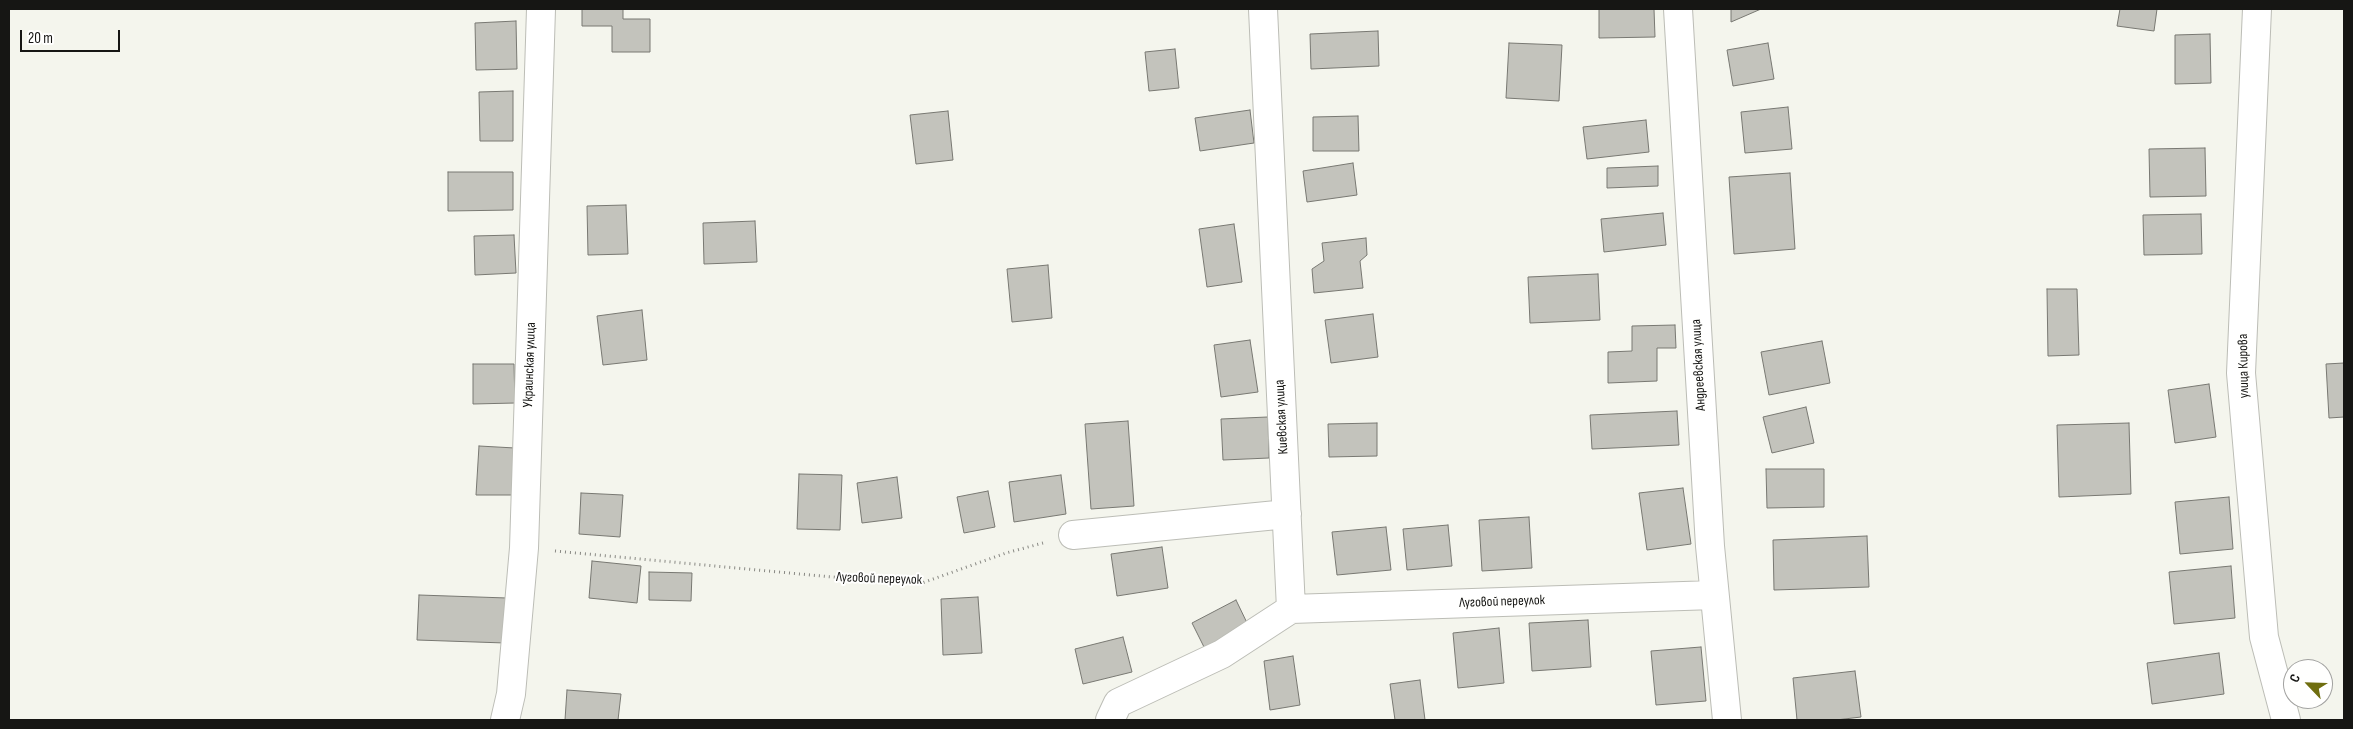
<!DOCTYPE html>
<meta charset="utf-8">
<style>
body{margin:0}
#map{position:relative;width:2353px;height:729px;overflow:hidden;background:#f4f5ed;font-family:"Sofia Sans Condensed",sans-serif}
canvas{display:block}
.frame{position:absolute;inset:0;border:10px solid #161614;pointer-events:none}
.north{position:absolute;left:2283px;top:659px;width:50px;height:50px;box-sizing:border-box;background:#fffffe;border:1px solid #a2a2a0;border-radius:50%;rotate:294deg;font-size:14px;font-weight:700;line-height:20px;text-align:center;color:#161614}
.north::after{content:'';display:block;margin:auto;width:18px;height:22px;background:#6f6e0f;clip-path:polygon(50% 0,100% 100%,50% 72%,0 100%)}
.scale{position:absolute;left:20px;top:30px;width:100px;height:22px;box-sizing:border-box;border:2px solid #161614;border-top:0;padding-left:6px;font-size:15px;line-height:18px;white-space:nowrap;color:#161614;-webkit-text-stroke:4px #fffffe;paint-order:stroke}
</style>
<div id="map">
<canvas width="2353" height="729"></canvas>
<div class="frame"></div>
<div class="north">С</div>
<div class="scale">20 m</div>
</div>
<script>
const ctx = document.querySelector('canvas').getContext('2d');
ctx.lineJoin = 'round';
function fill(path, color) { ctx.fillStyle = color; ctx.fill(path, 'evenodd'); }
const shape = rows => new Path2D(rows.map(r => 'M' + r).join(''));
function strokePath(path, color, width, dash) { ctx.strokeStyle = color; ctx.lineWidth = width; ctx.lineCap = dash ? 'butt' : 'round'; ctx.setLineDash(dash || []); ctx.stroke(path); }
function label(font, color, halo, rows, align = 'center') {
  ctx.font = font + ' "Sofia Sans Condensed",sans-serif'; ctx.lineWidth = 4; ctx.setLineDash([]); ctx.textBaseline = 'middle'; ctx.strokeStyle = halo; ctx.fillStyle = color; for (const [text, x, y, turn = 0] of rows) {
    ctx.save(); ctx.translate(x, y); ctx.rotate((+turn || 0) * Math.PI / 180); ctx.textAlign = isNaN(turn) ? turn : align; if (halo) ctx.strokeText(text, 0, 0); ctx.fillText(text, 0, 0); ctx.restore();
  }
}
const building = shape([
 [582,9,623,9,623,19,650,19,650,52,612,52,612,26,582,26,582,9],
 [1599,9,1654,9,1655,37,1599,38,1599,9],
 [1731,9,1761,9,1731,22,1731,9],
 [2120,9,2157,9,2154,31,2117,26,2120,9],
 [516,21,517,69,476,70,475,23,516,21],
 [1378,31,1379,66,1311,69,1310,34,1378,31],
 [2210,34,2211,83,2175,84,2175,35,2210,34],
 [1509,43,1562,45,1559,101,1506,98,1509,43],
 [1768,43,1774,79,1733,86,1727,50,1768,43],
 [1175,49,1179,88,1149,91,1145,52,1175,49],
 [513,91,513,141,480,141,479,92,513,91],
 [1788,107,1792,149,1745,153,1741,112,1788,107],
 [1250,110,1254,143,1200,151,1195,118,1250,110],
 [948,111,953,160,916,164,910,115,948,111],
 [1358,116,1359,151,1313,151,1313,117,1358,116],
 [1646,120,1649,152,1587,159,1583,127,1646,120],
 [2205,148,2206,196,2150,197,2149,149,2205,148],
 [1353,163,1357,195,1307,202,1303,171,1353,163],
 [1658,166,1658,186,1607,188,1607,168,1658,166],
 [448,172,513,172,513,210,448,211,448,172],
 [1790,173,1795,249,1734,254,1729,177,1790,173],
 [626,205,628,254,588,255,587,206,626,205],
 [1663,213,1666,245,1604,252,1601,219,1663,213],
 [2201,214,2202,254,2144,255,2143,215,2201,214],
 [755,221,757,262,704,264,703,223,755,221],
 [1234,224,1242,282,1207,287,1199,229,1234,224],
 [514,235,516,273,475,275,474,236,514,235],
 [1366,238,1367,255,1360,261,1363,288,1314,293,1312,269,1324,261,1322,243,1366,238],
 [1048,265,1052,318,1012,322,1007,269,1048,265],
 [1598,274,1600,320,1530,323,1528,277,1598,274],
 [2047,289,2077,289,2079,355,2048,356,2047,289],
 [642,310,647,360,603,365,597,316,642,310],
 [1373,314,1378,357,1331,363,1325,320,1373,314],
 [1675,325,1676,348,1657,348,1657,381,1608,383,1608,352,1632,351,1632,326,1675,325],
 [1250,340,1258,392,1221,397,1214,345,1250,340],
 [1822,341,1830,383,1769,395,1761,352,1822,341],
 [2344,363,2344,417,2329,418,2326,364,2344,363],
 [473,364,514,364,515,403,473,404,473,364],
 [2209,384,2216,437,2175,443,2168,390,2209,384],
 [1806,407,1814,443,1772,453,1763,417,1806,407],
 [1677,411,1679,445,1592,449,1590,415,1677,411],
 [1268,417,1269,458,1223,460,1221,419,1268,417],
 [1128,421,1134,506,1091,509,1085,424,1128,421],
 [1377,423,1377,456,1329,457,1328,424,1377,423],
 [2129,423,2131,494,2059,497,2057,425,2129,423],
 [479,446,515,448,512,495,476,495,479,446],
 [1766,469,1824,469,1824,507,1767,508,1766,469],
 [799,474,842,475,840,530,797,529,799,474],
 [1061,475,1066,514,1014,522,1009,482,1061,475],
 [897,477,902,518,862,523,857,483,897,477],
 [1683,488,1691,544,1647,550,1639,493,1683,488],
 [988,491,995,527,964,533,957,497,988,491],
 [581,493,623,495,620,537,579,534,581,493],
 [2229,497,2233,549,2180,554,2175,502,2229,497],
 [1529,517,1532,568,1482,571,1479,520,1529,517],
 [1448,525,1452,566,1407,570,1403,529,1448,525],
 [1386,527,1391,570,1337,575,1332,532,1386,527],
 [1867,536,1869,587,1774,590,1773,540,1867,536],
 [1162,547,1168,588,1117,596,1111,554,1162,547],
 [592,561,641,566,637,603,589,598,592,561],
 [2231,566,2235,618,2174,624,2169,572,2231,566],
 [649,572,692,573,691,601,649,600,649,572],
 [419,595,507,598,505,643,417,640,419,595],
 [978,597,982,653,943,655,941,599,978,597],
 [1236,600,1249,627,1205,649,1192,623,1236,600],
 [1588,620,1591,667,1532,671,1529,623,1588,620],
 [1499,628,1504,683,1458,688,1453,633,1499,628],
 [1123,637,1132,672,1083,684,1075,649,1123,637],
 [1701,647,1706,701,1656,705,1651,651,1701,647],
 [2219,653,2224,694,2152,704,2147,663,2219,653],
 [1293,656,1300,705,1270,710,1264,661,1293,656],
 [1855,671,1861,717,1836,720,1797,720,1793,678,1855,671],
 [1420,680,1425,720,1395,720,1390,684,1420,680],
 [567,690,621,694,618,720,565,720,567,690]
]);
const path = shape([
 [555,551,832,577,922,583,1006,553,1043,543]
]);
const minor = shape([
 [1678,9,1710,546,1727,720],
 [1073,535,1287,514],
 [1291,609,1714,595],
 [505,720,511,694,524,548,541,9],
 [1110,720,1118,703,1222,654,1291,609,1263,9]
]);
const tertiary = shape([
 [2257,9,2241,373,2264,637,2286,720]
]);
const streetNames = [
 ["Украинская улица",530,365,-88],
 ["Андреевская улица",1699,365,-93],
 ["улица Кирова",2244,366,-91],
 ["Киевская улица",1282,417,-93],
 ["Луговой переулок",879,579,2],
 ["Луговой переулок",1502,602,-2]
];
fill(building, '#c3c3bc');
strokePath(building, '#787872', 1);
strokePath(minor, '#bcbdb6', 30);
strokePath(tertiary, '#bcbdb6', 30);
strokePath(path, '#888883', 3, [1, 4]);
strokePath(minor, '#fff', 28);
strokePath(tertiary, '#fff', 28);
label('14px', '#161614', '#fffffe', streetNames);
</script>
